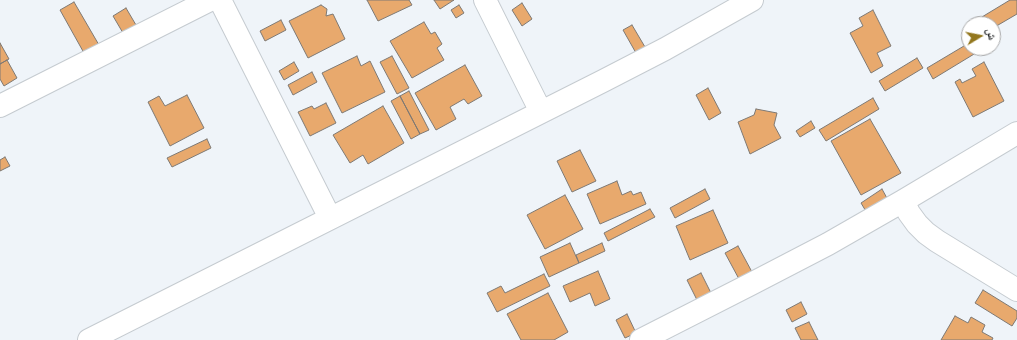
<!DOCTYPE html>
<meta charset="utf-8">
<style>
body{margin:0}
#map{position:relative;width:1017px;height:340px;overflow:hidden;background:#eff4f9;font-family:Cabin,"Noto Naskh Arabic",sans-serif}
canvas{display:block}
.north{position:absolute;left:961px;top:16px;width:40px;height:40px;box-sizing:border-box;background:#fff;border:1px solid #a7a7a8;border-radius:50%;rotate:80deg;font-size:11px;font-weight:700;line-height:16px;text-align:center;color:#222426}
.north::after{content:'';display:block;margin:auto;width:14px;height:18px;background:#93771e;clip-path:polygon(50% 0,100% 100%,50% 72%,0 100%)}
</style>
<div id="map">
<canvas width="1017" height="340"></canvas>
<div class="north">ش</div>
</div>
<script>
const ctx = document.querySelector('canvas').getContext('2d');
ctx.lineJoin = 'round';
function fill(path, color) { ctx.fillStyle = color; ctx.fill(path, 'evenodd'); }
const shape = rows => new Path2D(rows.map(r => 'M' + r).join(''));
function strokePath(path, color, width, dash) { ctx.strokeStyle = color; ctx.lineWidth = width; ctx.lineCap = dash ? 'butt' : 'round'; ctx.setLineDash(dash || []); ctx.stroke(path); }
const building = shape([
 [367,0,409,0,412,5,378,21,367,0],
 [434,0,454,0,440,9,434,0],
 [1010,0,1017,0,1017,14,993,28,993,24,972,24,972,23,1010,0],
 [74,2,99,45,84,53,60,10,74,2],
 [522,3,532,19,522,26,512,10,522,3],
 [321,5,327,9,326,16,333,14,345,39,308,58,289,21,321,5],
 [459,5,464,13,456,18,451,10,459,5],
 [126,8,136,25,123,33,113,16,126,8],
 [873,10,891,46,877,53,883,66,871,73,850,33,863,26,859,18,873,10],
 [281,20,286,30,265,41,260,31,281,20],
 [424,22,431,34,435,32,442,44,437,48,444,60,412,78,390,41,424,22],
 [632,25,645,47,636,53,623,30,632,25],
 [0,43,9,59,0,64,0,43],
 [969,43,969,48,984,48,933,79,927,68,969,43],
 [357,56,361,66,370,61,385,92,342,113,322,73,357,56],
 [392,56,409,88,397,94,380,62,392,56],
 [917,58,923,68,885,91,879,81,917,58],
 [7,60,17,78,4,86,0,79,0,64,7,60],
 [294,62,299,71,284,80,279,71,294,62],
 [984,62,1004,101,973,117,955,82,960,79,962,83,976,76,972,69,984,62],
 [465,65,482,96,468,104,464,99,450,107,456,119,436,130,415,93,465,65],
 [312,72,317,82,293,95,288,85,312,72],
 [708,88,721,113,709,120,696,95,708,88],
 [409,91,429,130,420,134,400,96,409,91],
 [187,95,204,128,170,146,148,102,159,96,165,106,187,95],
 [400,96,420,134,411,139,391,101,400,96],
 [873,98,879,109,826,141,819,130,873,98],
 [326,103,336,123,310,136,298,112,312,106,314,109,326,103],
 [383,106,404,143,368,164,363,155,350,163,333,135,383,106],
 [756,109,777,113,774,125,781,138,750,154,738,122,754,115,756,109],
 [870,119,901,173,861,195,831,141,870,119],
 [811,121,815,128,800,137,796,131,811,121],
 [207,139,211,148,172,167,167,158,207,139],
 [580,150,596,181,572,192,557,161,580,150],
 [5,157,10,166,0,171,0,160,5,157],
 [617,181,622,195,631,191,633,195,641,192,646,204,600,224,587,194,617,181],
 [705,189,710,199,675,218,670,208,705,189],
 [882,189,888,200,867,213,861,203,882,189],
 [565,195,583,229,545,249,527,215,565,195],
 [650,209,655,217,608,241,604,233,650,209],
 [713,210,728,243,690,260,676,226,713,210],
 [570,243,579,263,549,277,540,257,570,243],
 [602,243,605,251,579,263,576,255,602,243],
 [738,246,752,272,739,279,725,253,738,246],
 [598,271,610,299,595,306,590,293,570,302,563,286,598,271],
 [701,273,712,295,698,302,687,280,701,273],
 [544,274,550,286,497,312,487,293,501,286,505,293,544,274],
 [983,290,1017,311,1017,318,1012,326,975,303,983,290],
 [548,293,568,332,554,340,521,340,507,314,548,293],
 [801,302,807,314,792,322,786,310,801,302],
 [627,314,636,333,625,338,616,320,627,314],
 [955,316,968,323,971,317,985,325,982,332,993,338,992,340,941,340,955,316],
 [809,322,818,340,801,340,795,328,809,322]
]);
const minor = shape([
 [220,0,330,218],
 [485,0,541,112],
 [0,106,210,0],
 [903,201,909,213,917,224,926,233,937,241,1017,290],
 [89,340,603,81,665,49,752,0],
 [641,340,751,284,828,244,903,201,1017,133]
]);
fill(building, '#e8a96d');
strokePath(building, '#7e7974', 1);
strokePath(minor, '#c5cbd0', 24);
strokePath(minor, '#fff', 22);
</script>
